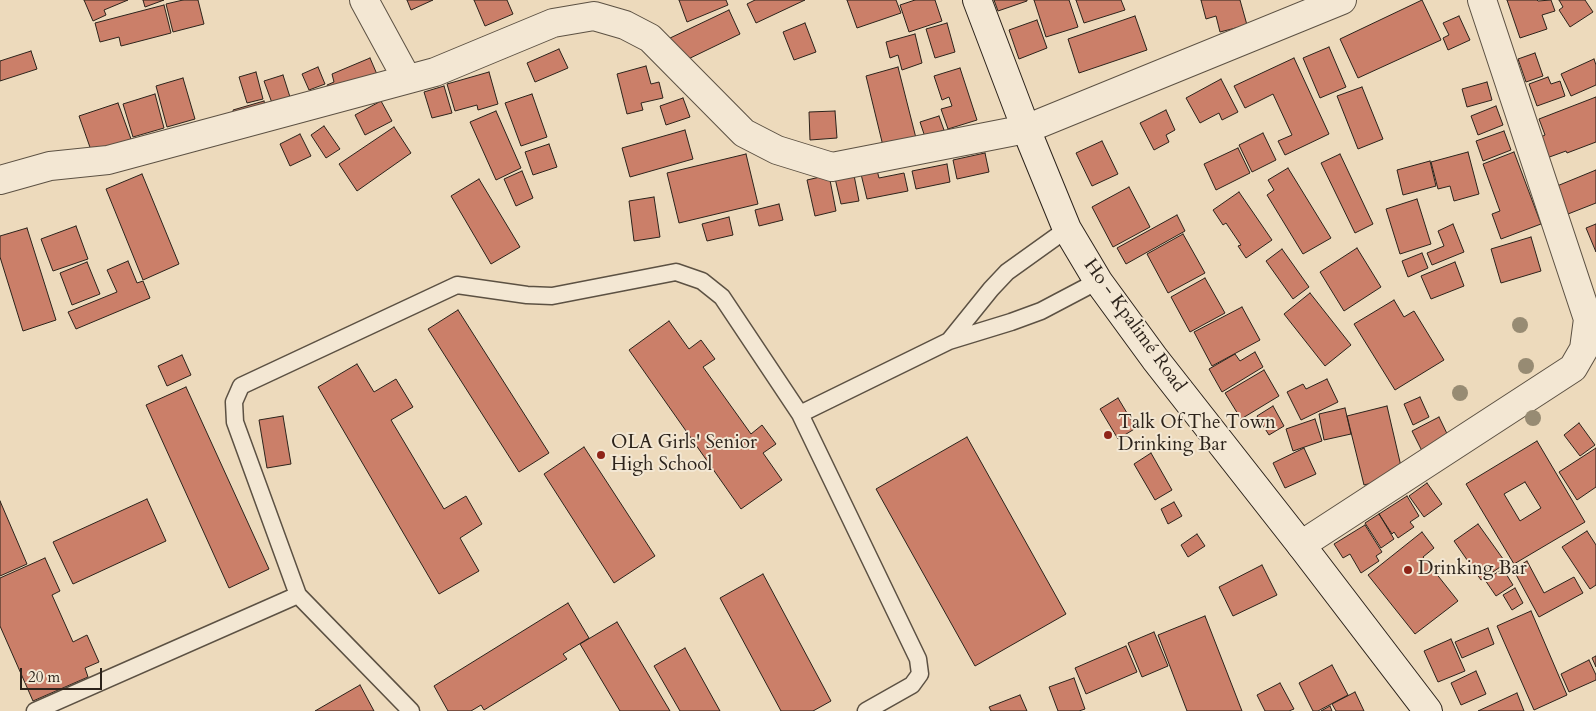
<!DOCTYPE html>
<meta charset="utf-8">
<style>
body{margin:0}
#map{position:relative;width:1596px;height:711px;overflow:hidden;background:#eddabc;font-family:Cardo,serif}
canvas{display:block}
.scale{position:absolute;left:20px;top:668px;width:82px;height:22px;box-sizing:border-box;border:2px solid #2c231b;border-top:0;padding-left:6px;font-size:15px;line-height:18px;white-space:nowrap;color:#2c231b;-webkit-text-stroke:4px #f3e7d3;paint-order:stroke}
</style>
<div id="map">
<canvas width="1596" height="711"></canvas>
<div class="scale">20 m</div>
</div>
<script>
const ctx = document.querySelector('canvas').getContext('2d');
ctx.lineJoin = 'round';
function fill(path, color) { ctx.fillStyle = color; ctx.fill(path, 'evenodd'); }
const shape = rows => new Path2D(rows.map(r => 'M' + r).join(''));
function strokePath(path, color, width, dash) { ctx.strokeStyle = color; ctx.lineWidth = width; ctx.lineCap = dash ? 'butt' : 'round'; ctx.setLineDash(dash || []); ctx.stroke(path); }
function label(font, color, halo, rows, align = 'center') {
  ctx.font = font + ' Cardo,serif'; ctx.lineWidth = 4; ctx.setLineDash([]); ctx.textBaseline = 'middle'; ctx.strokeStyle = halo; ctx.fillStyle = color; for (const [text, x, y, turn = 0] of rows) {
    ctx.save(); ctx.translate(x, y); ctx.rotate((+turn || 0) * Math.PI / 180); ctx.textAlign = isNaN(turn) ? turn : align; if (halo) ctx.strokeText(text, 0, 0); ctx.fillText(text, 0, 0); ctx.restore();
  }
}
const building = shape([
 [84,0,128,0,104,10,106,15,93,21,84,0],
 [143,0,164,0,145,7,143,0],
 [183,0,198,0,204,24,173,32,166,4,183,0],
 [407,0,433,0,411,10,407,0],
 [474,0,507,0,513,14,485,26,474,0],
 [679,0,726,0,728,5,687,22,679,0],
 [755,0,805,0,756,23,747,4,755,0],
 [847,0,896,0,901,13,857,28,847,0],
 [915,0,935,0,942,21,909,32,900,5,915,0],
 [994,0,1027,0,1027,1,998,11,994,0],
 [1034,0,1069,0,1078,27,1046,37,1034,0],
 [1076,0,1121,0,1125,10,1084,23,1076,0],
 [1201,0,1240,0,1247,25,1220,32,1216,16,1206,19,1201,0],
 [1422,0,1441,40,1358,78,1340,39,1422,0],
 [1507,0,1537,0,1538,1,1551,0,1555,11,1542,15,1547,29,1520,38,1507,0],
 [1559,0,1585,0,1593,12,1570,27,1559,10,1563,7,1559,0],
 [164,5,171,33,121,46,119,37,100,42,95,23,164,5],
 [729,10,740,34,680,63,668,39,729,10],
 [1135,16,1147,50,1079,73,1068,39,1135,16],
 [1459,16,1470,40,1448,50,1443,38,1449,35,1443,23,1459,16],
 [1037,20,1047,48,1019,59,1009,30,1037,20],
 [805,23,816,52,794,60,783,32,805,23],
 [947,23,955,52,935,58,926,29,947,23],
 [915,34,922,63,902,70,898,55,890,58,886,42,915,34],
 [1329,47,1346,87,1320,98,1303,58,1329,47],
 [559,49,568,68,535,82,527,63,559,49],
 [31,51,37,69,0,81,0,61,31,51],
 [1535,53,1543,76,1526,82,1518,59,1535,53],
 [370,58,379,79,333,99,327,85,334,82,332,74,370,58],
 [1294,58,1329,134,1285,155,1278,141,1292,135,1273,94,1245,108,1234,86,1294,58],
 [1594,59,1596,65,1596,85,1571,96,1561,74,1594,59],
 [646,66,651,84,659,82,663,98,641,103,643,110,627,114,617,74,646,66],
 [318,67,325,84,309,90,302,74,318,67],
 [898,67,917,142,884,150,866,76,898,67],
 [960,68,977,120,948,129,941,109,952,106,949,97,942,100,934,76,960,68],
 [256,72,263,99,247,103,239,77,256,72],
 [489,72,498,104,478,110,477,105,455,111,447,84,489,72],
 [283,75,290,97,272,103,264,81,283,75],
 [1548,77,1551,84,1560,81,1565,96,1537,106,1529,84,1548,77],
 [183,78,195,119,167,127,156,86,183,78],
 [1221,79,1238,112,1222,120,1219,113,1200,123,1186,98,1221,79],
 [1487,82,1492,100,1467,107,1462,89,1487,82],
 [444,86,452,113,432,118,424,92,444,86],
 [1362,87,1383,139,1358,149,1337,96,1362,87],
 [155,94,164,128,133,137,123,104,155,94],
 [532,94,547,137,521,146,505,103,532,94],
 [1596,97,1596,142,1567,153,1566,151,1544,159,1537,139,1545,135,1539,119,1596,97],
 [683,98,690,117,666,125,660,106,683,98],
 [264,101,267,114,236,123,233,110,264,101],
 [381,101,392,121,365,135,355,115,381,101],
 [118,103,131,139,92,153,79,116,118,103],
 [1496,106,1503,125,1478,135,1471,116,1496,106],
 [1166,110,1175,130,1166,135,1169,142,1154,150,1140,123,1166,110],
 [496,111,521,168,496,180,470,122,496,111],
 [835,111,837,138,810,140,809,112,835,111],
 [939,116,944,130,925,137,920,122,939,116],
 [324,126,340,149,326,158,311,135,324,126],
 [394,127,411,153,357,191,339,164,394,127],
 [685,130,693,159,630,177,622,148,685,130],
 [1504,131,1511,150,1483,161,1476,141,1504,131],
 [1263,133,1276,160,1252,172,1239,145,1263,133],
 [300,134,311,156,290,166,280,144,300,134],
 [1102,141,1118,174,1092,186,1076,153,1102,141],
 [549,144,557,167,533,175,525,152,549,144],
 [1238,148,1250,173,1216,190,1204,164,1238,148],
 [1468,152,1479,194,1454,201,1450,186,1438,189,1431,162,1468,152],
 [1514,152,1541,224,1501,239,1492,214,1500,211,1483,164,1514,152],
 [985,153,989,172,957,179,953,160,985,153],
 [746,154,758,204,679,223,667,173,746,154],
 [1340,154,1373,224,1355,233,1321,163,1340,154],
 [1430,161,1436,186,1403,195,1397,170,1430,161],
 [947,164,950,182,916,189,912,171,947,164],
 [1288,168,1331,238,1303,254,1267,195,1274,190,1268,180,1288,168],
 [853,170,859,201,841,204,834,174,853,170],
 [877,170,879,178,904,173,908,191,867,199,861,174,877,170],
 [1596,170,1596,203,1568,214,1557,186,1596,170],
 [522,171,533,198,516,206,504,179,522,171],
 [142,174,179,264,143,280,106,189,142,174],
 [829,175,836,211,815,216,807,180,829,175],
 [479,179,520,247,491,264,451,196,479,179],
 [1129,187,1150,227,1113,247,1092,207,1129,187],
 [1239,192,1272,240,1246,258,1238,246,1241,245,1226,223,1223,225,1213,210,1239,192],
 [654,197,660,237,634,241,629,201,654,197],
 [1417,199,1431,244,1400,254,1386,209,1417,199],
 [779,204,783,220,759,226,755,210,779,204],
 [1177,215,1185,231,1126,264,1117,248,1177,215],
 [729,217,733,235,707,241,702,224,729,217],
 [1453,224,1464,252,1432,265,1427,253,1444,246,1438,231,1453,224],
 [1596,224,1596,252,1586,228,1596,224],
 [76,226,88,259,53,271,41,239,76,226],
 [27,228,56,320,23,331,0,257,0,236,27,228],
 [1183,234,1205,273,1168,293,1147,254,1183,234],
 [1531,237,1541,271,1501,283,1491,249,1531,237],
 [1357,248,1381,287,1344,311,1320,272,1357,248],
 [1282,249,1309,287,1293,299,1266,261,1282,249],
 [1422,253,1428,268,1408,277,1402,261,1422,253],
 [128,261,137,283,143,281,150,298,76,329,68,312,117,292,107,270,128,261],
 [87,262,100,294,72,305,60,273,87,262],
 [1455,262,1464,286,1431,299,1421,276,1455,262],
 [1205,278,1225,313,1190,332,1171,297,1205,278],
 [1310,293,1351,345,1325,366,1284,314,1310,293],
 [1394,300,1404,317,1414,311,1444,360,1395,390,1354,324,1394,300],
 [1242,307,1260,340,1212,366,1194,332,1242,307],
 [458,310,549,453,519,472,428,329,458,310],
 [669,321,689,349,701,340,715,359,703,367,751,434,762,425,776,444,763,453,782,480,741,509,629,350,669,321],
 [1255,352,1263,367,1222,392,1209,369,1235,354,1240,361,1255,352],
 [182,355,191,375,167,386,158,366,182,355],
 [357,364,374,392,396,379,413,407,391,420,444,509,466,496,482,524,460,538,479,571,439,594,318,387,357,364],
 [1264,370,1279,396,1241,419,1225,393,1264,370],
 [1327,379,1338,402,1301,420,1287,392,1303,384,1306,389,1327,379],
 [186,387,269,569,229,588,146,405,186,387],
 [1420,397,1429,417,1413,425,1404,404,1420,397],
 [1118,398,1136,428,1118,439,1100,409,1118,398],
 [1273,406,1284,426,1269,435,1257,416,1273,406],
 [1387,406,1403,475,1364,485,1347,416,1387,406],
 [1345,408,1351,434,1324,440,1319,414,1345,408],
 [283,416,291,464,267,468,259,420,283,416],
 [1439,417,1452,444,1425,457,1412,431,1439,417],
 [1315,419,1322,441,1293,451,1286,429,1315,419],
 [1579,423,1595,445,1580,456,1564,435,1579,423],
 [967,437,1066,614,975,666,876,489,967,437],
 [1537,441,1585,522,1514,564,1466,484,1537,441],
 [1525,482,1541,508,1520,521,1504,494,1525,482],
 [584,447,655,556,614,583,544,474,584,447],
 [1304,448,1316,474,1285,488,1273,463,1304,448],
 [1596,448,1596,487,1577,500,1559,472,1596,448],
 [1151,453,1172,490,1155,500,1134,464,1151,453],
 [1427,483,1442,504,1424,517,1409,496,1427,483],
 [1407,496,1419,516,1410,522,1414,527,1398,538,1394,532,1392,534,1379,514,1407,496],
 [147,499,166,541,73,584,53,542,147,499],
 [0,501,27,564,0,576,0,501],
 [1174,502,1182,516,1168,524,1161,509,1174,502],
 [1379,514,1394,539,1381,548,1365,523,1379,514],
 [1478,524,1506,563,1481,580,1454,541,1478,524],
 [1365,525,1382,552,1376,556,1379,561,1361,573,1350,554,1343,558,1334,544,1365,525],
 [1587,531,1596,545,1596,585,1590,589,1562,547,1587,531],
 [1422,532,1434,548,1423,557,1458,601,1415,634,1368,575,1422,532],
 [1197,534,1205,546,1188,557,1181,545,1197,534],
 [45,558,60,591,52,595,73,642,87,635,99,662,85,668,88,677,33,701,0,626,0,578,45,558],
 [1527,561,1544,593,1574,577,1583,593,1539,617,1513,569,1527,561],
 [1262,565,1277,595,1233,616,1219,587,1262,565],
 [1503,569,1513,585,1496,596,1485,580,1503,569],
 [763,574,831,701,813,711,781,711,720,598,763,574],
 [1515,588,1523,603,1512,610,1503,595,1515,588],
 [568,603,589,638,563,654,567,659,484,710,481,705,471,711,448,711,434,686,568,603],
 [1531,611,1567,695,1534,710,1497,626,1531,611],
 [1205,616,1242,711,1187,711,1158,635,1205,616],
 [617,622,670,711,620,711,580,644,617,622],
 [1488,628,1494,644,1462,658,1455,642,1488,628],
 [1154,632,1168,666,1142,677,1128,643,1154,632],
 [1451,639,1465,671,1438,682,1424,651,1451,639],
 [1126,646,1137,672,1086,694,1075,668,1126,646],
 [685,648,720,711,680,711,654,666,685,648],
 [1596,656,1596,667,1592,658,1596,656],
 [1589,660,1596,675,1596,680,1569,692,1561,674,1589,660],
 [1332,665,1348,695,1318,711,1313,711,1299,683,1332,665],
 [1476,671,1486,694,1461,705,1451,683,1476,671],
 [1074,678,1085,709,1079,711,1058,711,1049,687,1074,678],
 [1280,683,1294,709,1289,711,1265,711,1257,695,1280,683],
 [360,685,374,711,315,711,360,685],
 [1355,692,1364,711,1336,711,1332,704,1355,692],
 [1517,693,1524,711,1478,711,1517,693],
 [1020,695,1027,711,991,711,989,707,1020,695],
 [1330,706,1332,711,1321,711,1330,706]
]);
const lane = shape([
 [949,341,991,289,1007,272,1067,229],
 [800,414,949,341,1011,322,1041,311,1098,281],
 [35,711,298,595],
 [411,711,298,595,235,422,234,402,241,386,457,285,527,295,552,296,676,272,702,281,722,297,800,414,918,659,920,674,912,685,866,711]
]);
const street = shape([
 [364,0,407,79],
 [0,180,50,166,108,160,435,72,553,23,594,16,625,25,650,38,744,133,777,150,832,167,1026,129,1342,0],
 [1301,545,1573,368,1584,349,1588,319,1482,0]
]);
const secondary = shape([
 [977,0,1026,129,1067,229,1098,281,1155,359,1301,545,1428,711]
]);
const trees = [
 [1520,325],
 [1526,366],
 [1460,393],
 [1533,418]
];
const markers = [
 [1108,435,5,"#8f2418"],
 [601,455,5,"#8f2418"],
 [1408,570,5,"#8f2418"]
];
const streetNames = [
 ["Ho - Kpalimé Road",1134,326,54]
];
const poiNames = [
 ["Talk Of The Town",1118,424],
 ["Drinking Bar",1118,446],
 ["OLA Girls' Senior",611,444],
 ["High School",611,466],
 ["Drinking Bar",1418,570]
];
fill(building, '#cb7f69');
strokePath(building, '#2c231b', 1);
strokePath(lane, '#5c5143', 19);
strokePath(street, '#5c5143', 30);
strokePath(secondary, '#2c231b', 30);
strokePath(lane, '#f3e7d3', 16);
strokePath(street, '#f3e7d3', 28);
strokePath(secondary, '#f3e7d3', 28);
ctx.fillStyle = '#978b73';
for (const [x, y] of trees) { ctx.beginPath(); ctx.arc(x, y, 8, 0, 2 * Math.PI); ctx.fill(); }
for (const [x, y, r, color] of markers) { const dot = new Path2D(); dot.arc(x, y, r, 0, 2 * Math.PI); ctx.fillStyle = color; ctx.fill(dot); strokePath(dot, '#f3e7d3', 2); }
label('19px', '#2c231b', '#f3e7d3', streetNames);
label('19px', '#2c231b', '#f3e7d3', poiNames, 'left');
</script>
